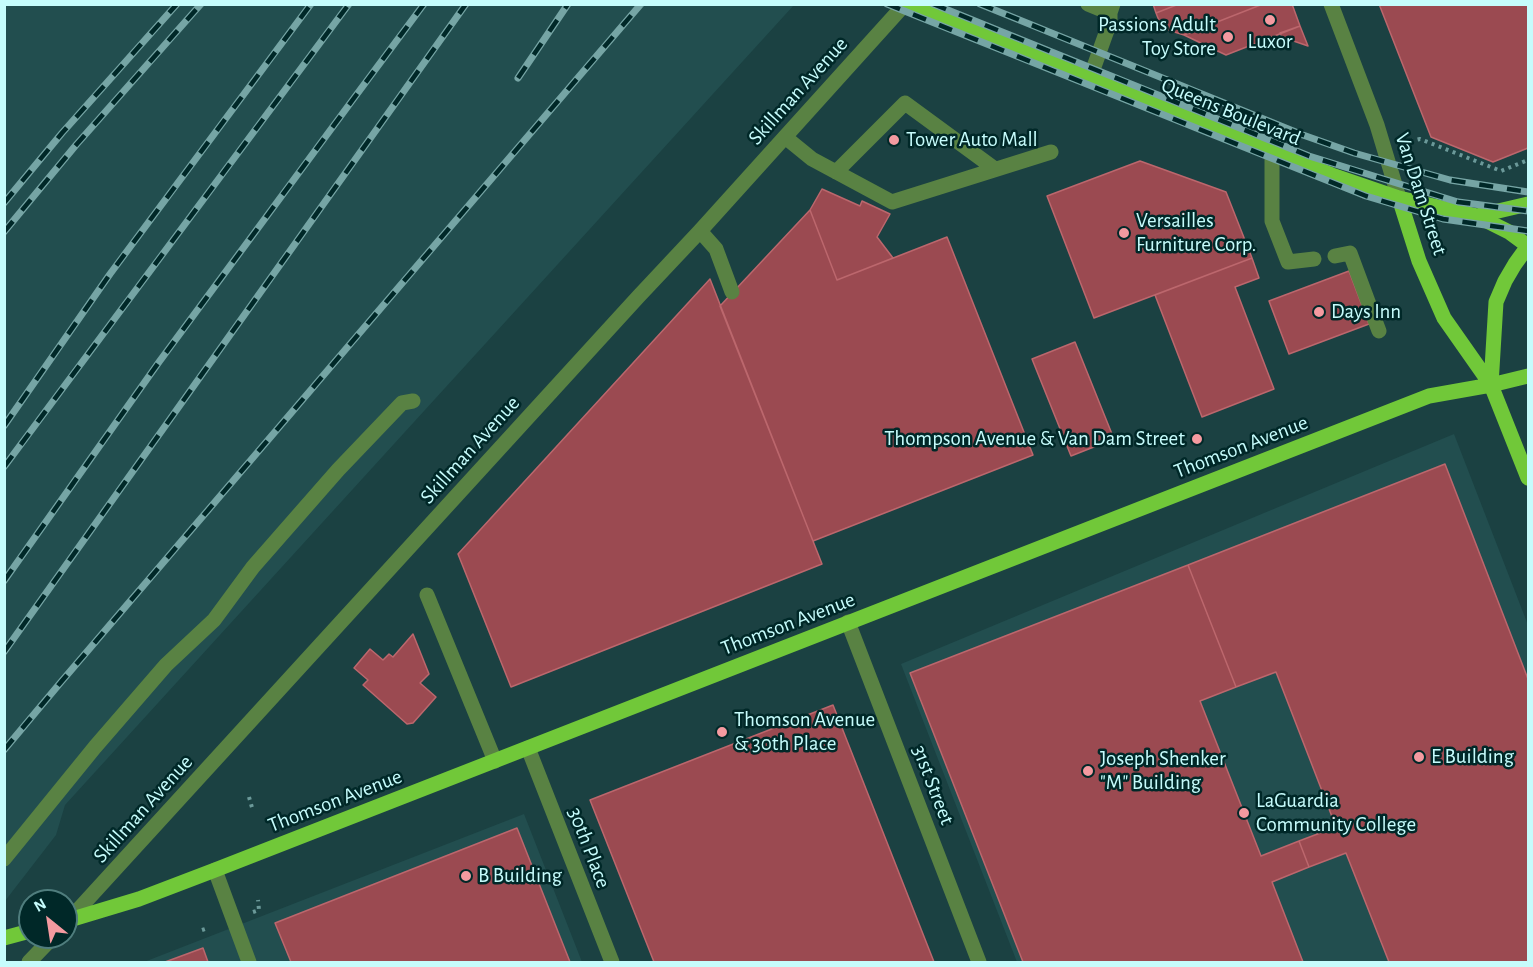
<!DOCTYPE html>
<style>
body{margin:0}
#map{position:relative;width:1533px;height:967px;overflow:hidden;background:#1b4142;font-family:"Alegreya Sans",sans-serif}
canvas{display:block}
.frame{position:absolute;inset:0;border:6px solid #c6fcfc;pointer-events:none}
.north{position:absolute;left:18px;top:889px;width:60px;height:60px;box-sizing:border-box;background:#002828;border:2px solid #4f7d7d;border-radius:50%;rotate:330deg;font-size:16px;font-weight:700;line-height:24px;text-align:center;color:#c6fcfc}
.north::after{content:'';display:block;margin:auto;width:21px;height:27px;background:#f49aa0;clip-path:polygon(50% 0,100% 100%,50% 72%,0 100%)}
</style>
<div id="map">
<canvas width="1533" height="967"></canvas>
<div class="frame"></div>
<div class="north">N</div>
</div>
<script>
const ctx = document.querySelector('canvas').getContext('2d');
ctx.lineJoin = 'round';
function fill(path, color) { ctx.fillStyle = color; ctx.fill(path, 'evenodd'); }
const shape = rows => new Path2D(rows.map(r => 'M' + r).join(''));
function strokePath(path, color, width, dash) { ctx.strokeStyle = color; ctx.lineWidth = width; ctx.lineCap = dash ? 'butt' : 'round'; ctx.setLineDash(dash || []); ctx.stroke(path); }
function label(font, color, halo, rows, align = 'center') {
  ctx.font = font + ' "Alegreya Sans",sans-serif'; ctx.lineWidth = 5; ctx.setLineDash([]); ctx.textBaseline = 'middle'; ctx.strokeStyle = halo; ctx.fillStyle = color; for (const [text, x, y, turn = 0] of rows) {
    ctx.save(); ctx.translate(x, y); ctx.rotate((+turn || 0) * Math.PI / 180); ctx.textAlign = isNaN(turn) ? turn : align; if (halo) ctx.strokeText(text, 0, 0); ctx.fillText(text, 0, 0); ctx.restore();
  }
}
const built = shape([
 [5,5,794,5,65,805,56,835,5,901],
 [1454,434,1528,625,1528,962,1017,962,901,664],
 [524,814,582,962,144,962]
]);
const building = shape([
 [1153,4,1179,4,1156,13,1153,4],
 [1179,4,1263,4,1184,35,1162,28,1156,13,1179,4],
 [1263,4,1292,4,1300,26,1226,55,1184,35,1263,4],
 [1379,4,1528,4,1528,148,1493,162,1431,137,1379,4],
 [1300,26,1308,46,1282,37,1280,33,1300,26],
 [1140,161,1226,192,1252,258,1094,318,1047,196,1140,161],
 [822,189,860,206,862,201,890,214,877,237,893,258,837,280,810,210,822,189],
 [810,210,837,280,947,237,1033,455,813,541,720,306,810,210],
 [1252,258,1259,278,1235,287,1274,389,1202,417,1155,295,1252,258],
 [1349,271,1369,324,1289,354,1269,301,1349,271],
 [710,279,822,564,511,687,458,554,710,279],
 [1075,342,1114,439,1071,456,1032,359,1075,342],
 [1445,464,1528,679,1528,962,1389,962,1346,853,1309,867,1299,841,1336,827,1276,672,1236,687,1188,565,1445,464],
 [1188,565,1236,687,1200,701,1261,856,1299,841,1309,867,1272,882,1303,962,1023,962,910,673,1188,565],
 [413,634,429,674,420,683,436,697,413,723,407,724,363,685,368,680,354,668,370,649,383,660,389,654,393,657,413,634],
 [833,705,934,962,654,962,590,800,833,705],
 [517,828,570,962,291,962,275,923,517,828],
 [203,948,208,962,165,962,203,948]
]);
const path = shape([
 [1403,143,1420,139,1501,171,1528,160],
 [249,797,253,811],
 [253,912,259,910,258,900],
 [202,930,208,928]
]);
const minor = shape([
 [1088,4,1110,13],
 [1331,4,1377,125,1399,198],
 [1090,78,1110,22,1110,13,1113,4],
 [785,137,812,159,892,202,1051,152],
 [1272,152,1272,221,1288,262,1314,259],
 [836,172,905,103,995,169],
 [700,231,716,249,732,292],
 [1335,256,1350,253,1379,331],
 [427,595,495,761],
 [848,622,979,962],
 [528,748,612,962],
 [4,859,95,747,166,665,214,620,253,567,338,470,402,403,413,401],
 [215,870,249,962],
 [66,923,638,297,700,231,905,4],
 [29,962,53,937]
]);
const major = shape([
 [908,4,1332,175,1399,198,1477,216,1509,232,1528,246],
 [1399,198,1419,261,1444,318,1491,385,1528,478],
 [1477,216,1528,204],
 [1491,385,1496,302,1505,281,1515,264,1528,246],
 [66,921,139,899,215,870,1429,396,1491,385,1528,376],
 [4,938,30,931]
]);
const rail = shape([
 [887,4,1366,196,1443,219,1528,231],
 [933,4,1309,156,1458,202,1528,211],
 [980,4,1303,135,1354,153,1450,180,1528,192],
 [518,78,568,4],
 [4,203,62,133,177,4],
 [4,232,76,145,201,4],
 [4,426,110,274,311,4],
 [4,467,349,4],
 [4,581,159,362,357,94,424,4],
 [4,652,466,4],
 [4,750,61,682,641,4]
]);
const markers = [
 [1270,20,6,"#f49aa0"],
 [1228,37,6,"#f49aa0"],
 [894,140,6,"#f49aa0"],
 [1124,233,6,"#f49aa0"],
 [1319,312,6,"#f49aa0"],
 [1197,439,6,"#f49aa0"],
 [722,732,6,"#f49aa0"],
 [1419,757,6,"#f49aa0"],
 [1088,771,6,"#f49aa0"],
 [1244,813,6,"#f49aa0"],
 [466,876,6,"#f49aa0"]
];
const poiNames = [
 ["Passions Adult",1216,25,"right"],
 ["Toy Store",1216,49,"right"],
 ["Luxor",1270,42,"center"],
 ["Tower Auto Mall",906,140],
 ["Versailles",1136,221],
 ["Furniture Corp.",1136,245],
 ["Days Inn",1331,312],
 ["Thompson Avenue & Van Dam Street",1185,439,"right"],
 ["Thomson Avenue",734,720],
 ["& 30th Place",734,744],
 ["E Building",1431,757],
 ["Joseph Shenker",1100,759],
 ["\"M\" Building",1100,783],
 ["LaGuardia",1256,801],
 ["Community College",1256,825],
 ["B Building",478,876]
];
const streetNames = [
 ["Skillman Avenue",798,91,-48],
 ["Queens Boulevard",1231,112,22],
 ["Van Dam Street",1421,194,72],
 ["Thomson Avenue",1241,447,-21],
 ["Skillman Avenue",470,450,-48],
 ["Thomson Avenue",788,624,-21],
 ["31st Street",933,785,69],
 ["Thomson Avenue",335,801,-21],
 ["Skillman Avenue",143,809,-48],
 ["30th Place",589,848,69]
];
fill(built, '#224e4f');
fill(building, '#9b4a51');
strokePath(building, '#bc676d', 1.5);
strokePath(path, '#6b9999', 4, [3, 4.5]);
strokePath(minor, '#598243', 15);
strokePath(major, '#71c839', 15);
strokePath(rail, '#76a5a5', 7);
strokePath(rail, '#002828', 4.5, [14]);
for (const [x, y, r, color] of markers) { const dot = new Path2D(); dot.arc(x, y, r, 0, 2 * Math.PI); ctx.fillStyle = color; ctx.fill(dot); strokePath(dot, '#002828', 2); }
label('21px', '#c6fcfc', '#002828', poiNames, 'left');
label('21px', '#c6fcfc', '#002828', streetNames);
</script>
